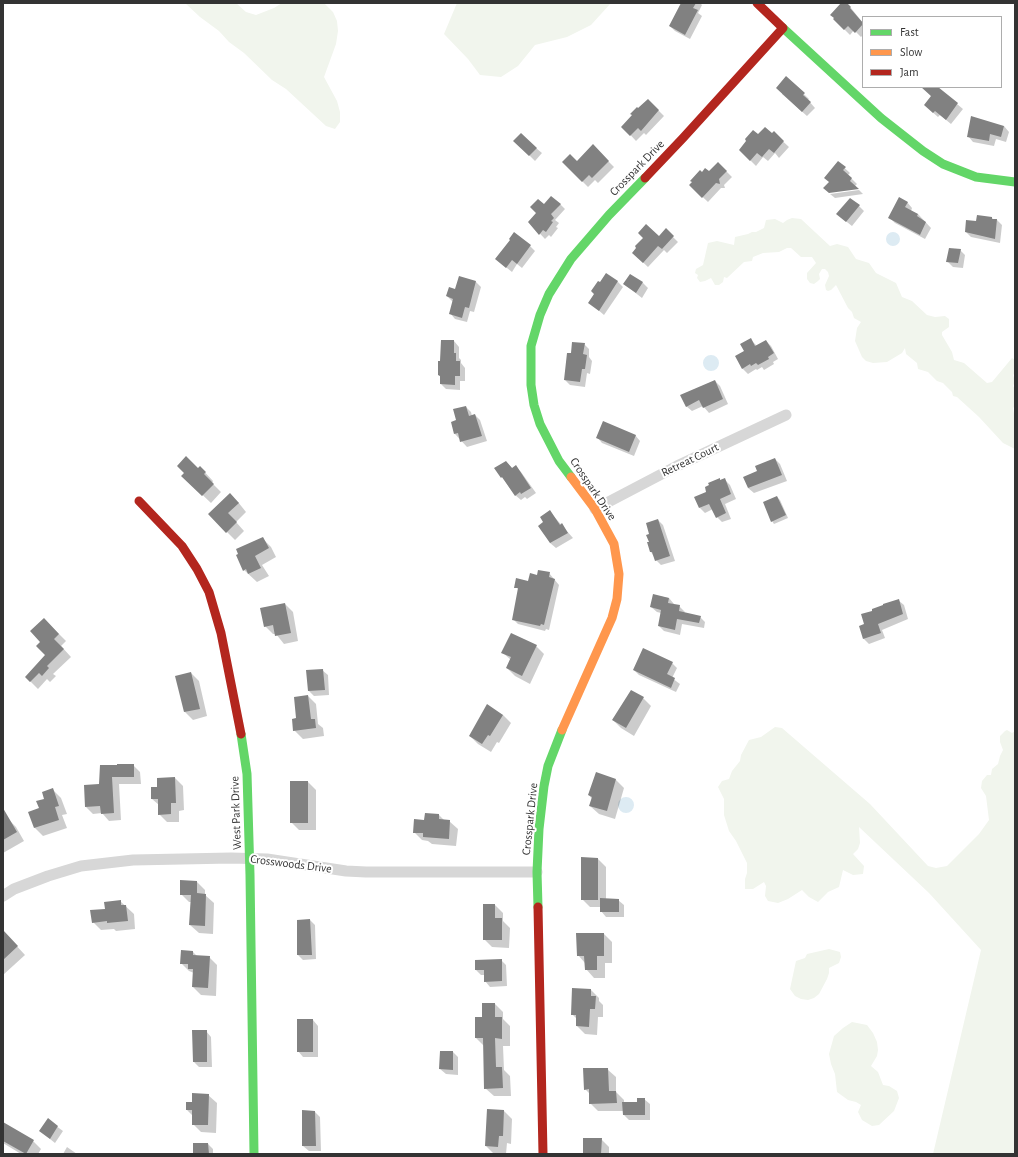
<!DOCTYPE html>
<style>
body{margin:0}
#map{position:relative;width:1018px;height:1157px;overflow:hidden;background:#fff;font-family:"Alegreya Sans",sans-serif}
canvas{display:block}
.frame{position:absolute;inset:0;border:4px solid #333;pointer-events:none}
.legend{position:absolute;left:862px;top:16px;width:140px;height:72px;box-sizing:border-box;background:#fff;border:1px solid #adadad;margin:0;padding:5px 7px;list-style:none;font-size:12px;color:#333}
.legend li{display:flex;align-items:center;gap:8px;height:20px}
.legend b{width:20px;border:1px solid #adadad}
</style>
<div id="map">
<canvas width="1018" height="1157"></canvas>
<div class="frame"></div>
<ul class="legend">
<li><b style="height:5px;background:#63d668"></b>Fast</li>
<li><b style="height:5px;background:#ff974d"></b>Slow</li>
<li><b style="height:5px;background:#b3261e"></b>Jam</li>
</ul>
</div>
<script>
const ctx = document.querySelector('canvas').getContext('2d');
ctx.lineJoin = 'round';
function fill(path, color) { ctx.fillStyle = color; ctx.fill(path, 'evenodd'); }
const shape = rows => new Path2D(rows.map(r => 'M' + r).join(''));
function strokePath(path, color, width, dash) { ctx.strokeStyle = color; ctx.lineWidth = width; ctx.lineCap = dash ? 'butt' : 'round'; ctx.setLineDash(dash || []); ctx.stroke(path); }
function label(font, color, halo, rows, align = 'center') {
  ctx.font = font + ' "Alegreya Sans",sans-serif'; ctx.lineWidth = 4; ctx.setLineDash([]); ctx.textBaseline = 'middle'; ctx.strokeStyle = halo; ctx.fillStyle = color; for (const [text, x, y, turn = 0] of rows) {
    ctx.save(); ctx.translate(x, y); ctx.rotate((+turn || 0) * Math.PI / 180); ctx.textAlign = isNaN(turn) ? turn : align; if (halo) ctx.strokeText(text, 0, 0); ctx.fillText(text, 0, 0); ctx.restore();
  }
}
const green = shape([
 [185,3,236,3,246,12,256,15,274,8,282,3,324,3,333,12,337,21,338,31,336,44,324,77,337,101,340,112,340,122,335,129,326,126,286,89,272,80,244,53,229,42,219,31,200,17],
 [457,3,611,3,591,25,567,37,535,45,518,66,501,77,480,75,468,59,444,34],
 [792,218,801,219,830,246,837,244,848,247,856,259,869,263,876,273,896,283,902,297,912,301,927,315,935,317,945,316,949,319,949,327,942,332,942,335,952,352,954,360,964,363,987,383,992,382,1012,358,1015,360,1015,373,1013,375,1015,381,1013,386,1015,389,1015,406,1013,408,1014,414,1015,415,1015,449,1003,443,979,417,957,397,953,396,952,392,943,383,937,381,928,372,918,369,917,363,906,354,905,348,902,353,887,362,873,363,866,361,862,357,855,341,857,328,861,322,854,318,852,312,848,308,836,285,831,290,828,291,826,290,825,285,829,276,828,272,825,269,822,269,819,274,820,279,818,281,814,284,810,283,807,279,807,273,816,263,812,257,801,257,791,248,787,248,779,252,763,253,753,257,752,261,744,262,727,278,724,277,723,282,719,285,715,285,711,278,705,281,700,282,697,278,698,275,695,273,696,269,703,265,708,243,717,241,734,245,735,237,748,234,752,232,756,232,764,228,766,220,775,219,783,223,787,220],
 [775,727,782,728,870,804,928,866,936,868,947,866,979,834,989,820,986,796,981,788,982,781,987,775,991,775,992,769,998,764,1000,756,1003,750,1000,742,1000,736,1005,731,1007,730,1012,733,1015,731,1015,1154,933,1154,981,950,929,893,859,827,860,843,858,849,853,854,864,866,863,874,853,875,843,870,839,887,828,892,818,902,809,897,802,890,788,899,778,903,768,901,765,896,766,886,764,882,753,889,745,889,745,879,747,873,747,863,736,841,729,831,724,815,724,799,718,787,722,781,729,779,732,771,740,761,741,755,749,740,761,737],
 [829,949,840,952,841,957,839,963,829,968,829,973,827,979,819,994,814,998,808,1000,801,999,795,996,790,989,796,961,805,958,807,954],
 [852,1022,867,1025,873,1033,877,1042,878,1050,877,1056,871,1066,878,1072,883,1085,889,1086,897,1091,899,1098,894,1111,879,1125,872,1126,862,1120,858,1112,861,1105,856,1102,848,1100,837,1092,835,1074,831,1064,829,1054,834,1036,843,1028]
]);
const water = shape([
 '886 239a7 7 0 1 1 14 0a7 7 0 1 1-14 0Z',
 '703 363a8 8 0 1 1 16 0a8 8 0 1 1-16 0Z',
 '618 805a8 8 0 1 1 16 0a8 8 0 1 1-16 0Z'
]);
const shadow = shape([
 [682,3,700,3,702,5,698,13,702,16,690,39,675,31,670,26],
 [842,3,845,3,851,8,863,23,863,35,861,37,854,30,850,35,834,19],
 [787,78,809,99,808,100,815,108,807,116,782,94],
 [923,87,934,87,939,89,963,109,951,124,940,115,938,117,930,110,932,97],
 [648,100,664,116,646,135,644,133,636,141,623,127],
 [1004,126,1009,132,1006,142,996,139,994,146,973,142,968,136],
 [774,133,789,147,779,158,775,153,768,161,763,157,756,166,740,150,758,136,772,135],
 [515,141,536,148,542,153,535,161],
 [593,146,614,167,598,183,595,180,588,187,563,162,577,162],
 [838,162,850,173,848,175,857,184,855,186,830,182],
 [718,163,732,177,724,185,725,188,721,188,708,202,690,185,702,173,709,173],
 [859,190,863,194,835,198,830,194],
 [907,202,912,208,911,211,918,214,931,228,925,239,895,223,890,218],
 [560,204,565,209,555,220,559,223,556,227,558,228,551,237,549,235,545,239,529,222,544,206],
 [859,206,864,211,852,226,843,219],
 [992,218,994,220,997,220,1002,225,1000,243,971,237,966,232,977,222],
 [666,230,678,242,667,253,664,250,648,267,633,253,659,237],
 [530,246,535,251,522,268,517,264,512,272,502,264],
 [960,250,965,255,963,268,953,267,947,261],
 [606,274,618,282,623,287,604,315,590,303],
 [630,275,643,283,648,288,642,298,624,284],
 [459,277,476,282,481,287,474,312,470,311,467,322,455,319,450,313,453,302,447,296,456,290],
 [751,340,757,346,766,341,771,346,778,359,773,362,774,364,764,370,762,367,757,370,756,369,748,374,742,368,746,352],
 [442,341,454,341,459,347,459,358,461,360,461,363,465,368,465,381,460,381,460,390,446,389,441,384,441,378,439,375,441,361],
 [584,344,589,349,589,357,592,361,590,374,587,373,585,387,570,385,565,380,572,354],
 [715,381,720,386,728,404,709,413,703,406,692,411,686,406],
 [466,407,471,412,472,416,475,415,480,420,487,441,467,447,455,434,452,422,458,421],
 [635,435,640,441,634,456,602,443,597,437],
 [775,459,780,464,787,481,754,493,748,488,758,472],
 [506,462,513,469,516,467,521,472,536,493,527,499,525,497,521,500,515,495,496,469],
 [200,467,213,481,212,483,221,492,211,503,191,484,185,473,198,469],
 [719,479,721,481,724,479,730,485,736,499,725,504,731,519,722,522,717,517,713,509,705,513,700,508,707,492],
 [777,497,780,500,788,518,774,524,772,521],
 [238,502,246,512,236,522,244,531,235,540,209,514],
 [550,512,573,538,556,548,550,543,544,522],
 [658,520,663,525,675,561,661,565,656,560,651,552,650,543,651,535],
 [263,539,271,547,276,557,262,565,269,576,257,582,244,570],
 [549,573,559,585,549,630,546,629,545,631,518,624,513,619,519,590,516,587,529,582,538,576],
 [654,595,669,598,674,604,674,605,679,606,685,612,684,613,700,617,705,622,704,628,682,624,680,635,664,631,659,626,661,613,657,612,651,607],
 [898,600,904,605,908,619,882,630,885,638,869,644,864,639,865,625,873,611],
 [285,604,293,612,298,641,284,644,276,634,273,634,265,626],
 [44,619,66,641,61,646,71,657,53,674,56,676,50,682,47,679,38,689,26,677,47,655,41,642],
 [536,646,544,654,530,684,515,676,507,668,511,660,502,652],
 [672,663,677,668,672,678,680,684,676,692,639,675,634,670],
 [322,670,328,675,329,695,314,696,309,691],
 [191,673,199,681,207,716,193,720,185,712,176,677],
 [308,696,316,704,318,724,323,728,324,736,303,739,294,730,297,719],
 [643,698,651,706,634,736,621,728,613,720],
 [487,706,503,715,511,723,499,743,497,742,491,752,478,744,470,736],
 [133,765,140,772,141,784,119,784,121,820,109,821,102,813,93,814,86,807,100,785,101,766],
 [596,774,616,780,624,788,615,819,599,814,590,806,592,799,589,795],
 [175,778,183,786,184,810,179,811,179,822,167,822,159,814,159,805,152,799,158,788],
 [308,782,316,790,316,830,299,830,291,822],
 [53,790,61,798,67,814,62,815,67,828,43,836,35,828,30,813,40,809],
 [439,815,445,821,449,821,458,829,456,846,432,844,428,841,422,840,414,832,425,821],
 [8,819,16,827,24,841,3,853,3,821],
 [598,859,606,867,606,900,618,900,624,905,624,917,606,917,601,911,601,907,590,907,582,899],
 [197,882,205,890,205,895,214,903,213,934,199,933,190,925,191,902,189,902,181,894],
 [120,901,134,914,135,929,116,931,114,929,101,930,93,922,106,910],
 [495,905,503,913,503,921,510,928,509,948,492,947,484,939],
 [310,920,315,925,316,959,303,960,298,955],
 [604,934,612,942,612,963,605,963,605,978,594,978,586,969,585,963,578,955],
 [3,937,14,943,25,955,3,975],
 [193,952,198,957,209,957,217,965,216,996,201,995,193,987,194,973,189,971,181,963],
 [501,960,506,965,507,986,490,987,485,981,485,975,481,975,476,970],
 [591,990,599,998,599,1001,603,1005,603,1017,598,1017,597,1035,585,1034,577,1026,577,1019,572,1014],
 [495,1004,503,1012,503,1019,510,1026,510,1046,503,1046,504,1070,510,1076,511,1096,494,1096,485,1088,484,1046,476,1038,483,1018],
 [313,1020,318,1026,318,1057,303,1057,298,1051],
 [193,1031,206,1031,211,1037,212,1067,199,1067,194,1062],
 [453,1052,458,1057,458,1075,446,1074,440,1069],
 [607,1069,616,1077,616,1092,624,1100,624,1103,638,1103,644,1099,650,1104,650,1120,629,1120,624,1115,624,1111,598,1111,590,1103,590,1094,585,1089],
 [208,1095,217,1103,216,1133,201,1132,193,1124,193,1116,187,1110],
 [488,1110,504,1111,512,1119,511,1144,507,1143,506,1154,494,1154,486,1146],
 [315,1112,320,1117,321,1151,309,1151,303,1146],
 [48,1120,63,1131,55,1143,40,1131],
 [3,1123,33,1141,41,1149,38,1154,21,1154,3,1143],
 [601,1139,609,1147,609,1154,584,1154],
 [208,1144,213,1149,213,1154,194,1154],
 [67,1147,77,1154,63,1154]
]);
const building = shape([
 [681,3,696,3,693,8,698,10,685,35,669,26],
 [841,3,847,3,851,7,850,8,863,23,863,24,855,33,848,26,844,30,833,19,834,18,830,15],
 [786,76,805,93,803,95,811,102,802,112,776,88],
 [921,87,938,87,958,103,946,120,935,111,933,113,924,105,931,96],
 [648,99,659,110,641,131,638,128,630,136,621,127,632,115,630,114,637,107,638,108],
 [971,116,1004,126,1001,137,990,134,989,141,967,137],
 [765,127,772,133,774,131,784,141,774,153,769,149,762,157,757,153,750,161,739,150,746,141,745,139,753,130,758,134],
 [521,133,537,148,529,156,513,141],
 [593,144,609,161,592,178,589,175,582,182,562,162,570,154,577,161],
 [838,161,846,167,843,170,852,178,850,181,859,189,829,193,823,188,829,182,824,178],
 [718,162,727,171,719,179,720,184,716,183,702,198,689,185,692,182,690,181,700,170,702,172,705,168,709,171],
 [551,196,561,204,551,214,554,218,551,221,553,222,546,232,543,230,539,235,528,222,536,213,530,207,538,199,544,204],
 [899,197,908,202,905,207,918,214,917,216,926,222,920,235,888,218],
 [850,198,860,205,846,222,836,214],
 [977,215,992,217,992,219,997,219,995,239,965,232,966,220,976,221],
 [646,224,659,236,666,228,674,236,662,249,658,246,643,263,632,253,636,248,635,246,643,238,638,233],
 [514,232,531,245,517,264,512,260,506,268,495,259,510,240,509,239],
 [949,248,961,249,958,263,946,262],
 [606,273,618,281,599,311,588,303,594,294,591,291,598,281,600,282],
 [630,274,643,282,636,293,623,284],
 [459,276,476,281,469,308,465,307,462,318,449,314,453,299,446,296,449,287,455,289],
 [751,338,755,346,766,340,774,353,768,357,769,359,758,365,756,363,751,366,750,364,742,369,735,356,744,351,740,344],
 [441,340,454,340,454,353,456,353,456,361,460,361,460,376,455,376,455,385,440,384,440,376,438,375,438,361,440,361],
 [572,342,585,343,583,354,587,355,585,369,582,369,580,382,564,380,567,353,571,353],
 [715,380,723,399,703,408,699,400,686,407,680,395],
 [466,406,469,416,475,414,482,436,460,442,458,433,454,434,451,422,456,420,453,409],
 [603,421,636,435,629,452,596,438],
 [186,456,198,468,200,466,206,472,204,474,214,484,202,496,181,476,184,473,177,466],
 [775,458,782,475,748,488,743,477,757,471,755,466],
 [506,461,512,468,516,465,531,488,521,494,520,492,515,496,502,477,501,478,494,468],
 [720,478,720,480,725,478,731,494,720,499,726,513,716,518,709,504,699,508,694,497,706,492,705,487,709,485,708,483],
 [230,493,239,503,228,513,237,522,226,533,208,514],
 [777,496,786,515,771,522,763,502],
 [550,510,560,525,562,523,568,533,550,543,538,526,543,522,540,517],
 [658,519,670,556,655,561,652,552,650,552,647,542,649,542,646,535,649,534,646,523],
 [263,537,269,548,255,556,261,568,248,574,246,569,243,571,236,555,238,554,236,549],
 [538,570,550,572,549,577,555,579,544,625,541,624,540,626,512,620,518,588,514,588,516,578,528,581,530,573,537,575],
 [653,594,669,598,668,603,680,605,679,611,701,616,699,623,677,619,675,630,658,626,661,610,650,607],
 [899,599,903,614,878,624,881,633,863,639,859,626,864,624,861,614,872,611,872,609,883,605,883,604],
 [285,603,291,633,275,636,273,625,264,627,260,608],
 [44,618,59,634,54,639,64,649,47,666,49,668,42,676,39,673,30,682,25,677,45,655,36,646,40,642,30,631],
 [511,633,537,645,522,676,506,668,511,657,501,653],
 [643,648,673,662,667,674,675,678,671,688,633,670],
 [323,669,325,690,308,691,306,670],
 [191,672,200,709,184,712,175,676],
 [631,690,644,697,626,728,612,720],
 [308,695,311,719,315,719,316,728,293,731,292,719,296,718,294,697],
 [487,704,503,715,490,736,488,735,482,744,469,736],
 [117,764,134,764,134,777,112,777,114,813,101,814,100,806,85,807,84,785,99,784,100,765,117,765],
 [596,772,616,779,607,811,589,806,592,797,588,795],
 [175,777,176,803,171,803,171,814,158,815,158,799,151,799,151,787,157,787,157,778],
 [290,781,308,781,308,823,290,823],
 [53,788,59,806,55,807,59,820,34,828,28,812,39,808,36,801,44,799,42,792],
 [3,808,17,832,3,840],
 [425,813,439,814,439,819,450,820,449,839,423,837,423,833,413,833,414,819,424,820],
 [581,857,598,858,598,900,581,900],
 [180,880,197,881,197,893,206,894,205,926,189,925,191,895,180,895],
 [600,898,619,899,619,912,600,912],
 [121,900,121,905,126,905,128,921,107,923,107,921,92,923,90,910,105,909,104,902],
 [483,904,495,904,495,918,502,918,502,940,483,940],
 [310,919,312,955,297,955,297,920],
 [3,930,18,946,3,960],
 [576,933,604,933,604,956,597,956,597,970,585,970,584,956,577,956],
 [181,950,193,951,193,955,210,956,208,988,192,987,193,969,188,969,188,964,180,964],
 [502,959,502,981,484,982,484,970,475,970,475,960],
 [572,988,591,989,591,996,596,996,595,1009,590,1009,589,1027,576,1026,576,1015,571,1015],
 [482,1003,495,1003,495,1017,502,1017,502,1039,495,1038,496,1067,502,1067,503,1088,484,1089,483,1038,475,1038,475,1017,482,1017],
 [297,1019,313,1019,313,1052,297,1052],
 [192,1030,207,1030,207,1062,193,1062],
 [440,1051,453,1051,453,1070,439,1069],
 [583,1068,608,1068,609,1091,616,1091,617,1103,589,1104,589,1089,584,1090],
 [192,1093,209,1094,208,1125,192,1125,192,1110,186,1110,186,1102,192,1102],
 [637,1098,645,1098,645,1115,623,1115,622,1102,637,1102],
 [487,1109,504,1110,503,1136,499,1136,498,1147,485,1146],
 [302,1110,315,1111,316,1146,302,1146],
 [48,1118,58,1126,50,1139,39,1131],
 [3,1122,34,1140,26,1154,3,1141],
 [583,1138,602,1138,601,1154,583,1154],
 [193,1143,208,1143,209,1154,193,1154]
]);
const street = shape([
 [595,509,677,466,786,415],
 [3,896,14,889,48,876,81,866,133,860,231,858,267,859,346,871,366,872,537,872]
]);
const fast = shape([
 [783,28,881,118,923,151,943,164,976,177,1015,182],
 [571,477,559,461,540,424,534,405,531,385,531,346,540,315,549,294,571,259,609,215,645,178],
 [241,734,247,774,250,875,254,1154],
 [538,907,537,872,539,829,544,786,548,766,562,730]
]);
const slow = shape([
 [562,730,612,618,617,599,619,574,614,544,595,509,571,477]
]);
const jam = shape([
 [645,178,683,138,783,28,757,3],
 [139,501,182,546,197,569,209,592,221,633,241,734],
 [538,907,543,1154]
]);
const streetNames = [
 ["Crosspark Drive",637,168,-46],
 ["Retreat Court",690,460,-26],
 ["Crosspark Drive",593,489,56],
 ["West Park Drive",236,813,-92],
 ["Crosspark Drive",530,819,-84],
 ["Crosswoods Drive",291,864,7]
];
fill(green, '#f1f5ed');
fill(water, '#ddebf3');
fill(shadow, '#0003');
fill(building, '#818181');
strokePath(street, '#d7d7d7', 11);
strokePath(fast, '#63d668', 9);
strokePath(slow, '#ff974d', 9);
strokePath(jam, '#b3261e', 9);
label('12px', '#333', '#fff', streetNames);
</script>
